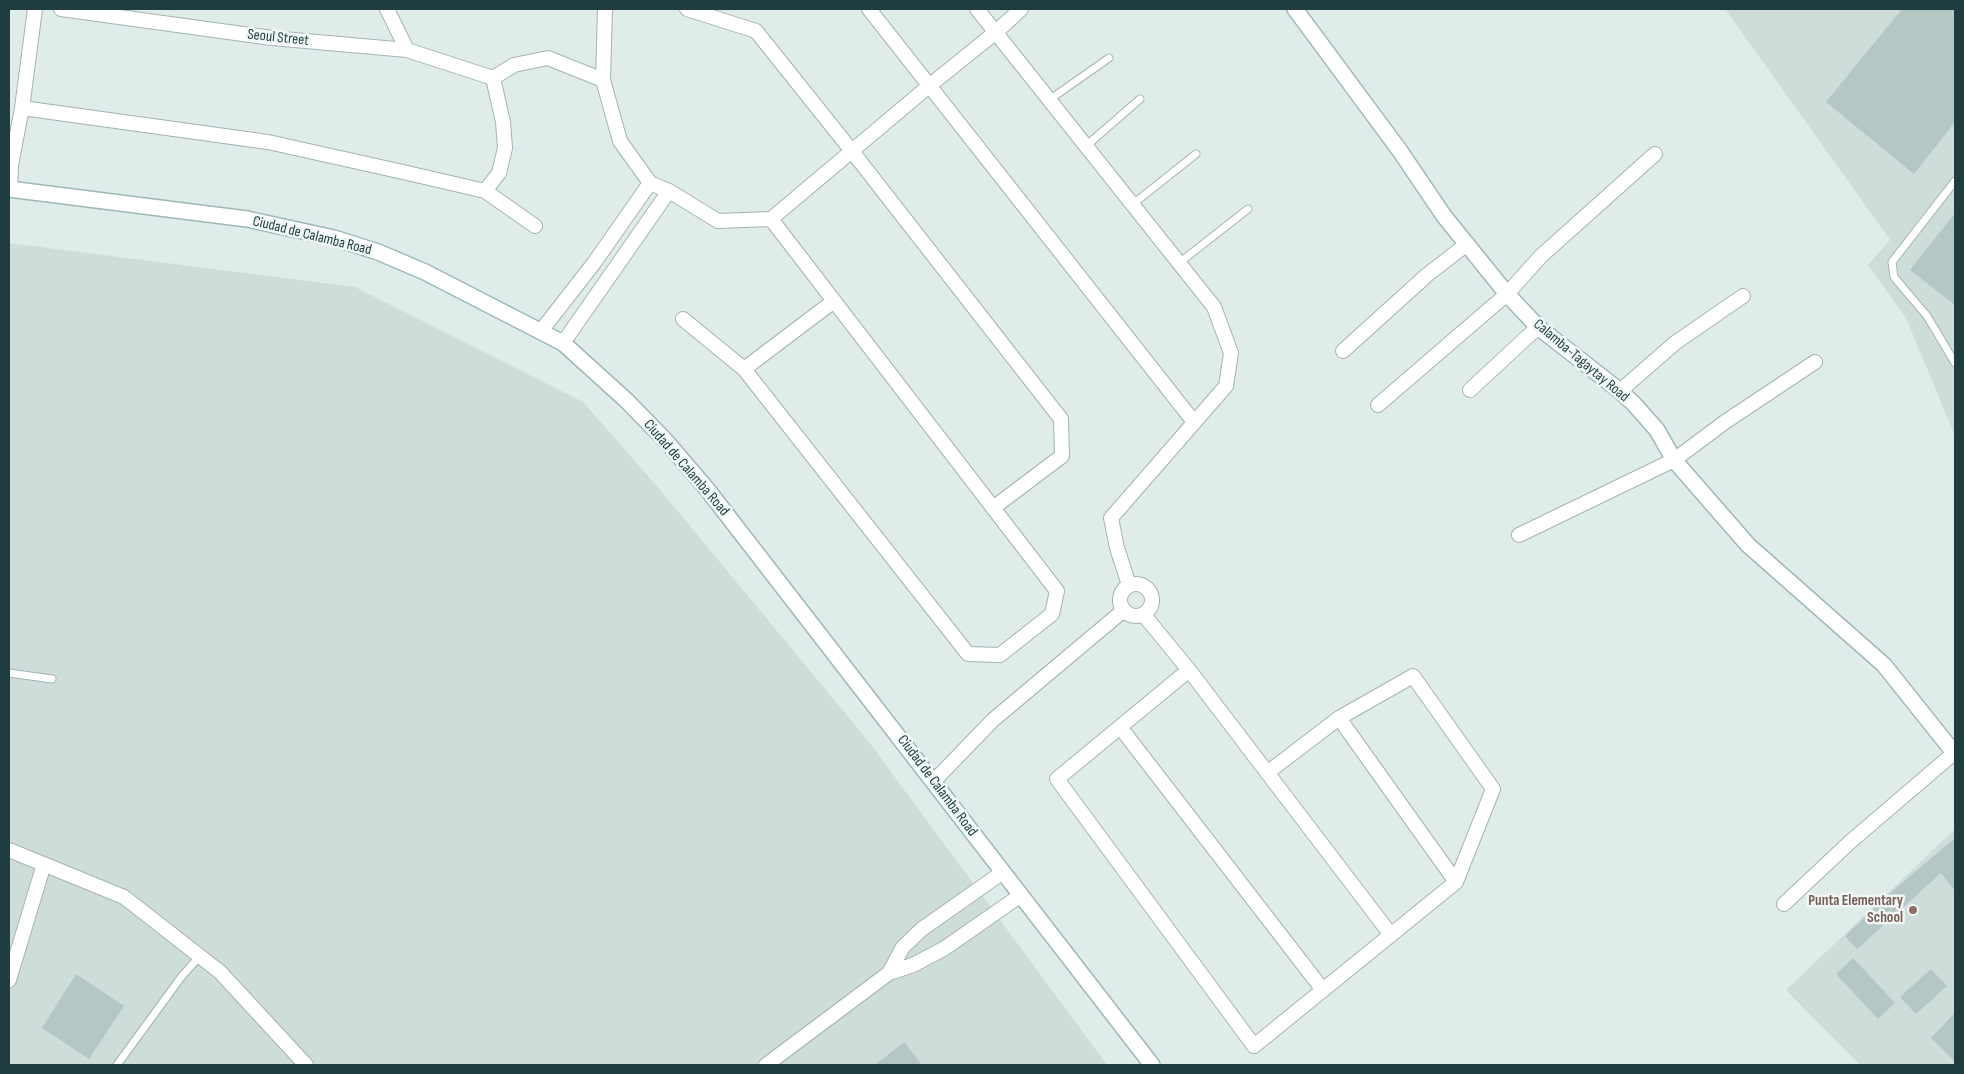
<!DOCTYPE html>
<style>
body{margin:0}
#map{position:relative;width:1964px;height:1074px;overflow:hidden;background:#e0ecea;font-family:"Sofia Sans Condensed",sans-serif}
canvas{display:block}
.frame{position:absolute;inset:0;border:10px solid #1f3d3e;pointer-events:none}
</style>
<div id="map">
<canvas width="1964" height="1074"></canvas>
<div class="frame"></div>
</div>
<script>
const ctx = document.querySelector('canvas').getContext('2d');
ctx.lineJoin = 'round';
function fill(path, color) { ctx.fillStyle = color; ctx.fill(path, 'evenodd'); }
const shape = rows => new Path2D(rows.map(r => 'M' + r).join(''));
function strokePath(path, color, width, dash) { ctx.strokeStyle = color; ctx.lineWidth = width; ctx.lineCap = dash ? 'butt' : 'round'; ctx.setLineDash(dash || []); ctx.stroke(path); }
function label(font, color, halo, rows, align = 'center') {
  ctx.font = font + ' "Sofia Sans Condensed",sans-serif'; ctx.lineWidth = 5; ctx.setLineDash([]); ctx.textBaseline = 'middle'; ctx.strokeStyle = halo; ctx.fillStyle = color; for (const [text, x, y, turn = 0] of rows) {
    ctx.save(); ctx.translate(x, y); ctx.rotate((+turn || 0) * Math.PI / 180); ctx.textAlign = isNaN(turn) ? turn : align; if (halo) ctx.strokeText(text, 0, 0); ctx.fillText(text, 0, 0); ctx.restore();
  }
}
const built = shape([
 [1725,9,1955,9,1955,436,1906,318,1868,265,1890,240],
 [9,243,355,287,583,402,661,491,869,742,1107,1065,9,1065],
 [1955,829,1955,1065,1860,1065,1786,990]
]);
const building = shape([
 [1902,9,1955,9,1955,122,1914,174,1826,102],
 [1955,213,1955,305,1910,270],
 [1955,838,1955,891,1941,873,1857,949,1845,936,1889,894],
 [1853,958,1895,1003,1878,1019,1836,974],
 [1931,969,1947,986,1916,1014,1900,997],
 [76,974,124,1006,89,1059,42,1028],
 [1955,1013,1955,1062,1931,1038],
 [904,1042,922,1065,875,1065]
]);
const lane = shape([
 [1049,100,1109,58],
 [1086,146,1140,99],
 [1955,181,1892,262,1894,277,1927,316,1955,363],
 [1133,204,1196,154],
 [1179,263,1248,209],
 [9,673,52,679],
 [117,1065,182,976,200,956]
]);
const street = shape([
 [61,9,272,38,407,50,493,78],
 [387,9,407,50],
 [605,9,603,80,620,141,650,183,669,191,718,221,771,219,1057,591,1052,614,1000,655,968,654,744,369,683,319],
 [687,9,756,31,851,150,1061,419,1062,456,993,508],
 [869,9,1194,422],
 [977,9,1214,307,1231,353,1226,386,1111,518,1117,548,1129,585],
 [22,108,268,142,403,172,485,191,535,226],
 [10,190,11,165,22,108,35,9],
 [485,191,499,173,505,148,503,122,493,78,514,65,548,58,603,80],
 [771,219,929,86,996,32,1021,9],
 [541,331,594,263,650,183],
 [563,343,669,191],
 [1343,351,1427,275,1467,244],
 [744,369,834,301],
 [1470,390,1538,327],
 [1620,391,1675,343,1743,296],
 [1378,405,1507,294,1541,256,1655,154],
 [1519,535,1674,460,1725,422,1815,362],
 '1120 600a16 16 0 1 1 32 0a16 16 0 1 1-32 0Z',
 [1143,614,1189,670,1391,935],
 [1189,670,1057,779,1254,1046,1456,882,1493,789,1413,676,1339,718,1267,773],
 [1339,718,1456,882],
 [1120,727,1323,990],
 [934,781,993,720,1124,610],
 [9,850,124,897,220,972,306,1065],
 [1784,904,1850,842,1954,753],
 [889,973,903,947,922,929,1003,872],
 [9,980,44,864],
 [766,1065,889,973,913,965,945,948,1021,895]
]);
const secondary = shape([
 [1295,9,1400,151,1444,216,1507,294,1538,327,1620,391,1634,404,1657,430,1674,460,1748,545,1884,665,1955,754],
 [9,189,247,219,334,238,378,252,425,272,563,343,627,401,666,441,707,489,1152,1065]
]);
const markers = [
 [1913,910,5,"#8d6e63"]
];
const streetNames = [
 ["Seoul Street",278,38,6],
 ["Ciudad de Calamba Road",312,236,14],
 ["Calamba-Tagaytay Road",1581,361,40],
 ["Ciudad de Calamba Road",686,468,49],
 ["Ciudad de Calamba Road",937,786,53]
];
const educationNames = [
 ["Punta Elementary",1903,901],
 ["School",1903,918]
];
fill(built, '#cedcda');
fill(building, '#b5c7c4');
strokePath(lane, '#a2b4b3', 9);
strokePath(street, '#a2b4b3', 16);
strokePath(secondary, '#9db9b7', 18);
strokePath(lane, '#fff', 7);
strokePath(street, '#fff', 14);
strokePath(secondary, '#fff', 15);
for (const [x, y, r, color] of markers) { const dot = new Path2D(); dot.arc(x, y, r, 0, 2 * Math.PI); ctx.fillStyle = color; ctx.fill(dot); strokePath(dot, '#f1f8f7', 2); }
label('15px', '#1f3d3e', '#f1f8f7', streetNames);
label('bold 15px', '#785e54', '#f1f8f7', educationNames, 'right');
</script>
